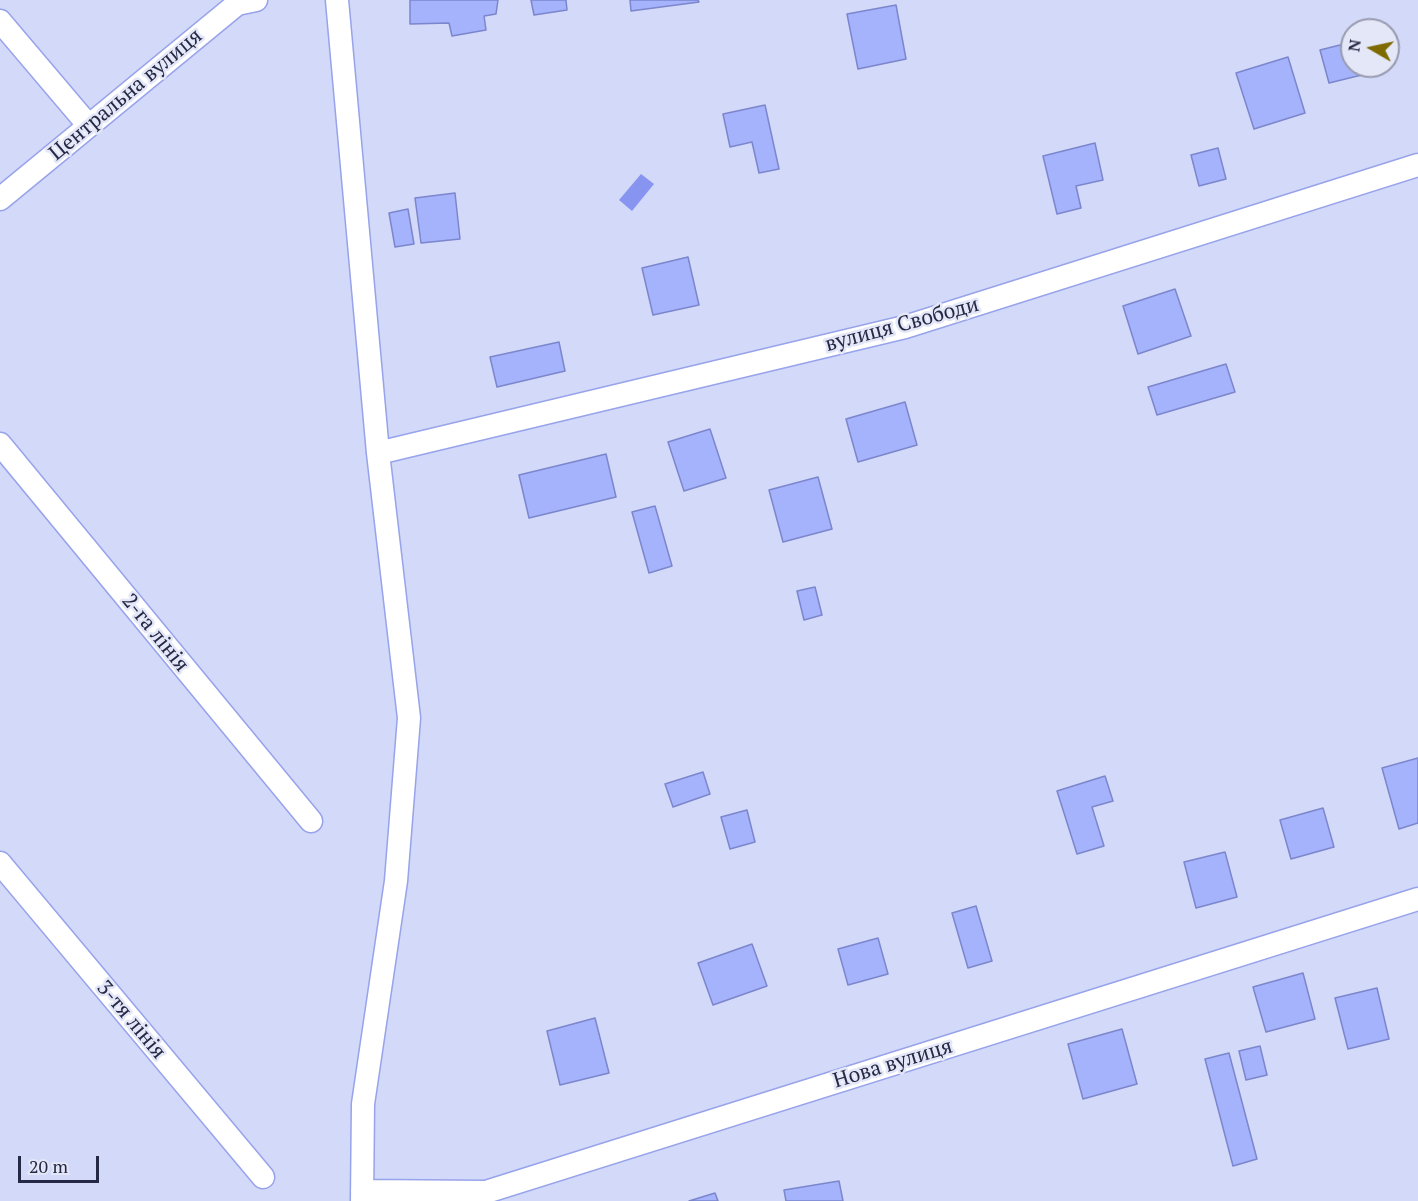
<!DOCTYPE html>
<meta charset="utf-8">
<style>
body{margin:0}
#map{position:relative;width:1418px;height:1201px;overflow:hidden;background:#d3d9f8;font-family:"PT Serif",serif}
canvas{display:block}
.north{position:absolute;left:1340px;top:18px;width:60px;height:60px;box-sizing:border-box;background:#e4e7f7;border:2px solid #989bb0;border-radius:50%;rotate:279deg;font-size:16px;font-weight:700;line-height:24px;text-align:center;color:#252946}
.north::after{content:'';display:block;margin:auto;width:21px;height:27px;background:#7e6a01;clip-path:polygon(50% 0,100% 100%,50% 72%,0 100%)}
.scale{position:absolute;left:18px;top:1156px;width:81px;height:27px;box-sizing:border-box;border:3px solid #252946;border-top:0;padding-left:8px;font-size:18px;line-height:21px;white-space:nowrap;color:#252946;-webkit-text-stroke:4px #e4e7f7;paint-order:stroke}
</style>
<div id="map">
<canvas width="1418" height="1201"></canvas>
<div class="north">N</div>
<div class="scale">20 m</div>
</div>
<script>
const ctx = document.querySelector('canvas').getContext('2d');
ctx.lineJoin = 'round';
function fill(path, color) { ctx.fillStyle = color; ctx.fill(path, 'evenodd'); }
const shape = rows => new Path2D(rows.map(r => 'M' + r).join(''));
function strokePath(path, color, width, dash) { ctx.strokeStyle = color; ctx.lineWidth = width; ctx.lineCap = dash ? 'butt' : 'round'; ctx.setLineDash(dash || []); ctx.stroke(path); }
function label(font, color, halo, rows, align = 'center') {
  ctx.font = font + ' "PT Serif",serif'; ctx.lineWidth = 5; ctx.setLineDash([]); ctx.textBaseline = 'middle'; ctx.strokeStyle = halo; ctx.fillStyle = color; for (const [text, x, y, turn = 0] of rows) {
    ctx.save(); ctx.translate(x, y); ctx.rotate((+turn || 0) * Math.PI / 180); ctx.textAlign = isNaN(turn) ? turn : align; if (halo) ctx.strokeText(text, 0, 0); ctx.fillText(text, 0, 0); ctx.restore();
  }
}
const water = shape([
 [641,174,654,184,632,211,619,200]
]);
const building = shape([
 [410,0,498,0,496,14,484,16,486,30,452,36,449,23,410,24,410,0],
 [531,0,566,0,567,10,534,15,531,0],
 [630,0,698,0,699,2,631,11,630,0],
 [896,5,906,59,858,69,847,14,896,5],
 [1352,42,1352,66,1381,66,1382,70,1329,83,1320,50,1352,42],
 [1288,57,1305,113,1254,129,1236,73,1288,57],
 [765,105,779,169,759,173,752,142,730,147,723,114,765,105],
 [1095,143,1103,180,1076,186,1081,208,1057,214,1043,156,1095,143],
 [1218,148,1226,179,1199,186,1191,155,1218,148],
 [455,193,460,239,421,243,415,198,455,193],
 [408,209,414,244,395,247,389,213,408,209],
 [688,257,699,305,653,315,642,268,688,257],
 [1175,289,1191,336,1138,354,1123,306,1175,289],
 [559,342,565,371,497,387,490,357,559,342],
 [1226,364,1235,392,1157,415,1148,387,1226,364],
 [905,402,917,445,858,462,846,419,905,402],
 [710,429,726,478,684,491,668,442,710,429],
 [606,454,616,497,529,518,519,475,606,454],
 [818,477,832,529,783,542,769,490,818,477],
 [655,506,672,566,649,573,632,512,655,506],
 [815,587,822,615,804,620,797,591,815,587],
 [1418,758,1418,823,1399,829,1382,768,1418,758],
 [703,772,710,794,673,807,665,784,703,772],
 [1105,776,1113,801,1092,807,1104,846,1077,854,1057,791,1105,776],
 [1323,808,1334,847,1291,859,1280,820,1323,808],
 [747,810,755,842,730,849,721,817,747,810],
 [1225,852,1237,897,1196,908,1184,862,1225,852],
 [976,906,992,961,968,968,952,913,976,906],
 [878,938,888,974,848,985,838,949,878,938],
 [752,944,767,986,713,1005,698,963,752,944],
 [1303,973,1315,1019,1266,1032,1253,987,1303,973],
 [1377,988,1389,1039,1348,1049,1335,998,1377,988],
 [595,1018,609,1073,560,1085,547,1031,595,1018],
 [1122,1029,1137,1084,1083,1099,1068,1044,1122,1029],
 [1260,1046,1267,1075,1246,1080,1239,1051,1260,1046],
 [1229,1053,1257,1159,1233,1166,1205,1059,1229,1053],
 [839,1181,843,1201,786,1201,784,1190,839,1181],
 [715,1193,718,1201,689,1201,715,1193]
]);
const minor = shape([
 [337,0,378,453,409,718,396,881,363,1104,362,1201],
 [0,21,89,126],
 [0,199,237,4,256,0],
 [0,444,311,821],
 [378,453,905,327,1418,165],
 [0,863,263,1177],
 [362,1191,486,1192,1418,899]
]);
const streetNames = [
 ["Центральна вулиця",126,95,-40],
 ["вулиця Свободи",902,325,-15],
 ["2-га лінія",155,633,51],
 ["3-тя лінія",131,1020,50],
 ["Нова вулиця",893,1064,-17]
];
fill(water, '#8795f0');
fill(building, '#a5b2fc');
strokePath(building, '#7b86cc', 1.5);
strokePath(minor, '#97a3eb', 25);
strokePath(minor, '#fff', 22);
label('21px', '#252946', '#e4e7f7', streetNames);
</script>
